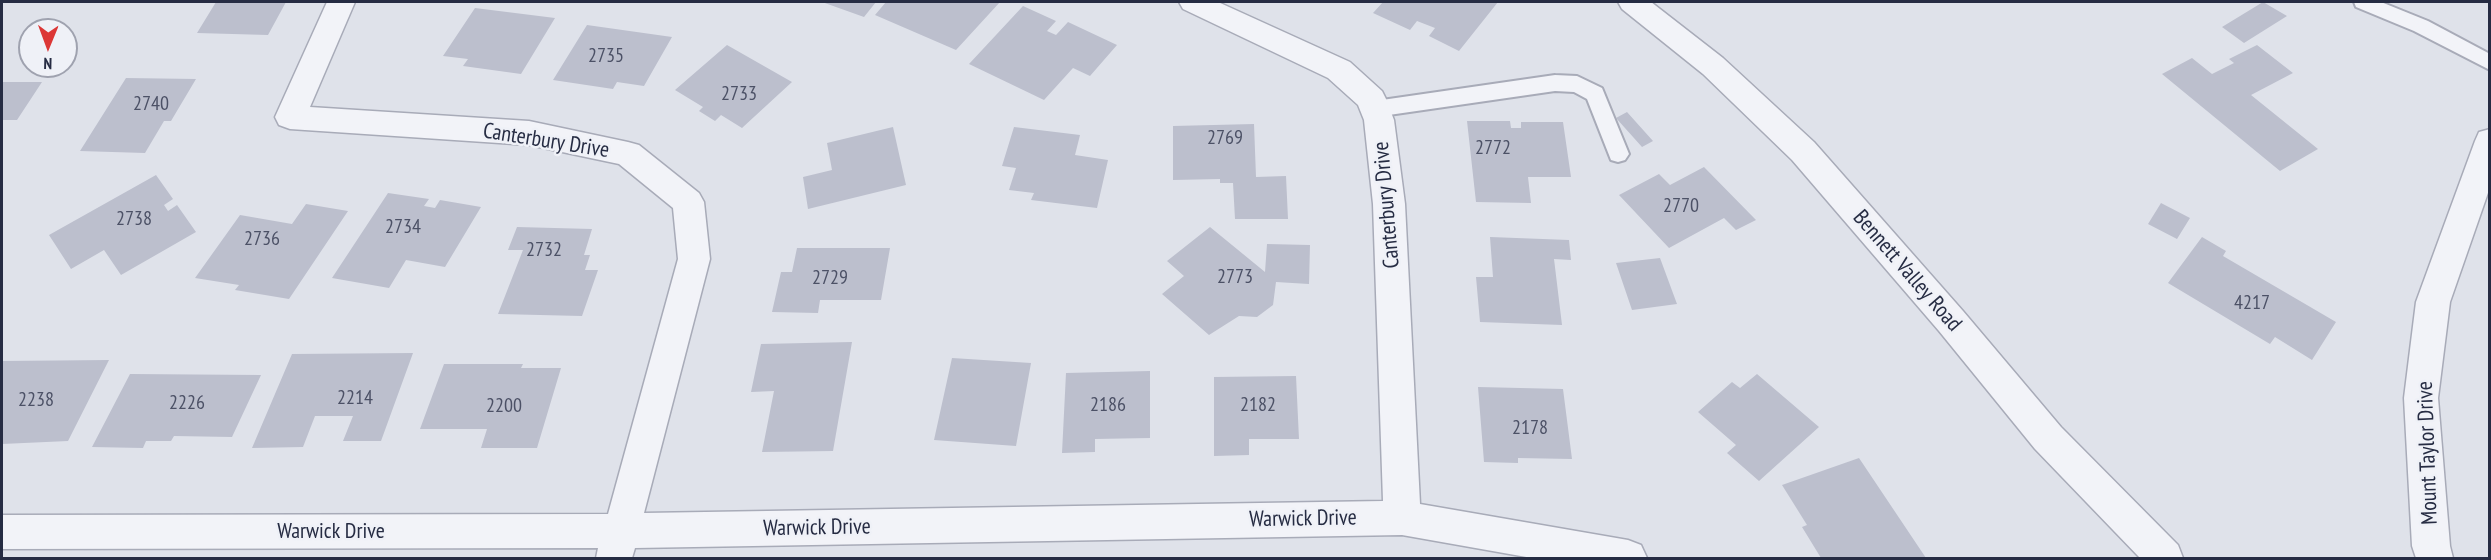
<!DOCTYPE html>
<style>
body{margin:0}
#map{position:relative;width:2491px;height:560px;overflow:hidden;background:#dfe2ea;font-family:"PT Sans Narrow",sans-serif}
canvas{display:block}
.frame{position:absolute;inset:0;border:3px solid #262c43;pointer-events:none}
.north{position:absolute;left:18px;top:18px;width:60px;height:60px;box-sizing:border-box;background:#eff1f7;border:2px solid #9fa2af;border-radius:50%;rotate:181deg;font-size:16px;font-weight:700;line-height:24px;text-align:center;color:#262c43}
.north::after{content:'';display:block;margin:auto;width:21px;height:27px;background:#dc3736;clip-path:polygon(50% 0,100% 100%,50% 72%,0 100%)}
</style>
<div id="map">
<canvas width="2491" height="560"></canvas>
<div class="frame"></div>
<div class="north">N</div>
</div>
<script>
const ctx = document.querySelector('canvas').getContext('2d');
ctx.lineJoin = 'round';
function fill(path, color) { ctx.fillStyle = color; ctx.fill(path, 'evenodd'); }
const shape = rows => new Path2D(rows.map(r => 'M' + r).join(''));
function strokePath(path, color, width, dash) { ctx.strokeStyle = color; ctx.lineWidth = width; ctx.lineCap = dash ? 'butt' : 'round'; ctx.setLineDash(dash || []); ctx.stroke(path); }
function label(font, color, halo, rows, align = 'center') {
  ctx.font = font + ' "PT Sans Narrow",sans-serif'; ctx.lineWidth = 5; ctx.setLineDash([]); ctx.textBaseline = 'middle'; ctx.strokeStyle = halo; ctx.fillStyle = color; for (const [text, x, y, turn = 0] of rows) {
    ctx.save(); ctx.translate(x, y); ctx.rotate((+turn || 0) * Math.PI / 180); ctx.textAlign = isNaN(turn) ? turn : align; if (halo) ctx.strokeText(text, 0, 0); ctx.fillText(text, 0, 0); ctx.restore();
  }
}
const building = shape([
 [216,2,286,2,268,35,197,33],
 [822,2,876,2,864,17],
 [886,2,1000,2,956,50,875,15],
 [1383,2,1498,2,1459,51,1429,36,1435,28,1417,21,1410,30,1373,13],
 [2263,2,2287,16,2244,43,2222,27],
 [1023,6,1056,21,1047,31,1056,35,1068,22,1117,45,1090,76,1073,68,1044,100,969,64],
 [475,8,555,18,521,74,463,66,468,59,443,56],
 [587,25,672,37,644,86,617,82,613,89,553,80],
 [727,45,792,82,742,128,721,115,715,121,699,111,703,107,675,90],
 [2257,45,2293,73,2251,95,2318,149,2280,171,2162,74,2192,58,2212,74,2234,63,2229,59],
 [126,78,196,79,171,121,164,121,145,153,80,151],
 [2,82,42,82,17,120,2,120],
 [1627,112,1653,141,1642,147,1616,118],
 [1467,121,1510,121,1511,128,1521,128,1521,122,1563,122,1571,177,1528,177,1531,203,1476,202],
 [1254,124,1256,177,1286,176,1288,219,1235,219,1233,183,1220,183,1220,179,1173,180,1173,126],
 [893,127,906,185,808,209,803,177,832,170,827,143],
 [1014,127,1080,135,1075,155,1108,160,1097,208,1031,200,1034,193,1009,190,1016,168,1002,166],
 [1704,167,1756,220,1736,230,1724,218,1669,248,1619,195,1659,174,1670,185],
 [156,175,173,199,164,205,168,211,177,205,196,232,121,275,104,250,71,269,49,235],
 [388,193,429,199,424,206,435,208,440,200,481,207,445,267,406,260,389,288,332,278],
 [2161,203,2190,218,2177,239,2148,224],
 [306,204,348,211,289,299,235,290,239,285,195,278,240,215,292,224],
 [517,227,592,229,584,255,590,255,585,270,598,270,582,316,498,314,523,250,508,250],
 [1210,227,1265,272,1267,244,1310,245,1309,284,1276,282,1273,305,1257,317,1239,316,1209,335,1162,294,1184,276,1167,261],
 [1490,237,1569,240,1571,260,1554,259,1562,325,1480,322,1476,277,1493,277],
 [2202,237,2226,251,2223,256,2336,322,2312,360,2275,337,2270,344,2168,283],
 [797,248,890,248,881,300,820,300,818,313,772,312,781,272,792,272],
 [1660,258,1677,304,1632,310,1616,263],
 [852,342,833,451,762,452,774,391,751,392,761,344],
 [413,353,381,441,343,441,353,416,315,416,303,447,252,448,292,354],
 [952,358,1031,363,1016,446,934,440],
 [109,360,68,441,2,444,2,361],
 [444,364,523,364,521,368,561,368,537,448,481,448,487,429,420,429],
 [1150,371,1150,438,1095,439,1095,452,1062,453,1066,373],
 [130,374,261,375,232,437,174,436,171,441,146,441,143,448,92,447],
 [1757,374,1819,427,1759,481,1727,453,1736,445,1698,412,1732,382,1740,388],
 [1296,376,1299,439,1249,439,1249,455,1214,456,1214,377],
 [1478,387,1563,389,1572,459,1518,458,1518,463,1484,462],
 [1859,458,1926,558,1821,558,1802,527,1807,525,1782,485]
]);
const service = shape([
 [2354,2,2381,2,2428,21,2490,54,2490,70,2414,31,2356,7,2354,2],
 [1555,75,1577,76,1602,88,1629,154,1625,160,1618,162,1611,160,1587,99,1574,92,1555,91,1375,117,1368,115,1365,109,1368,103,1375,101,1555,75]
]);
const minor = shape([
 [327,2,355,2,310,107,529,121,628,142,639,145,699,193,704,202,710,259,644,513,1383,501,1373,204,1364,120,1358,105,1328,78,1183,9,1179,2,1218,2,1350,62,1382,91,1386,99,1394,120,1405,204,1420,504,1628,540,1641,545,1647,558,1532,558,1402,535,635,548,632,558,596,558,598,548,2,549,2,515,608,514,678,259,673,208,619,164,529,145,290,129,279,125,275,117,327,2],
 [2490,129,2490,187,2450,302,2438,398,2450,546,2453,558,2416,558,2412,546,2404,398,2416,302,2475,141,2479,132,2490,129]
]);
const tertiary = shape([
 [1618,2,1651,2,1723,58,1814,142,1963,311,2061,427,2178,545,2183,558,2140,558,2035,449,1939,331,1792,160,1703,74,1622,9,1618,2]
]);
const numberNames = [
 ["2735",606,56],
 ["2733",739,94],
 ["2740",151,104],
 ["2769",1225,138],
 ["2772",1493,148],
 ["2770",1681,206],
 ["2738",134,219],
 ["2734",403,227],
 ["2736",262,239],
 ["2732",544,250],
 ["2773",1235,277],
 ["2729",830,278],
 ["4217",2252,303],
 ["2214",355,398],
 ["2238",36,400],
 ["2226",187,403],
 ["2186",1108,405],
 ["2182",1258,405],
 ["2200",504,406],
 ["2178",1530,428]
];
const streetNames = [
 ["Canterbury Drive",546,141,9],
 ["Canterbury Drive",1387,205,-95],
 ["Bennett Valley Road",1907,271,49],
 ["Mount Taylor Drive",2428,453,-92],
 ["Warwick Drive",1303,519,-1],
 ["Warwick Drive",817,528,-1],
 ["Warwick Drive",331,532]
];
fill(building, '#bcbfcd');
strokePath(service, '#a8abb8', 4);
strokePath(minor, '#a8abb8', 3);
strokePath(tertiary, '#a8abb8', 3);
fill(service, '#f2f3f8');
fill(minor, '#f2f3f8');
fill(tertiary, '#f2f3f8');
label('20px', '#4c5166', null, numberNames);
label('22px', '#262c43', '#eff1f7', streetNames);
</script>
